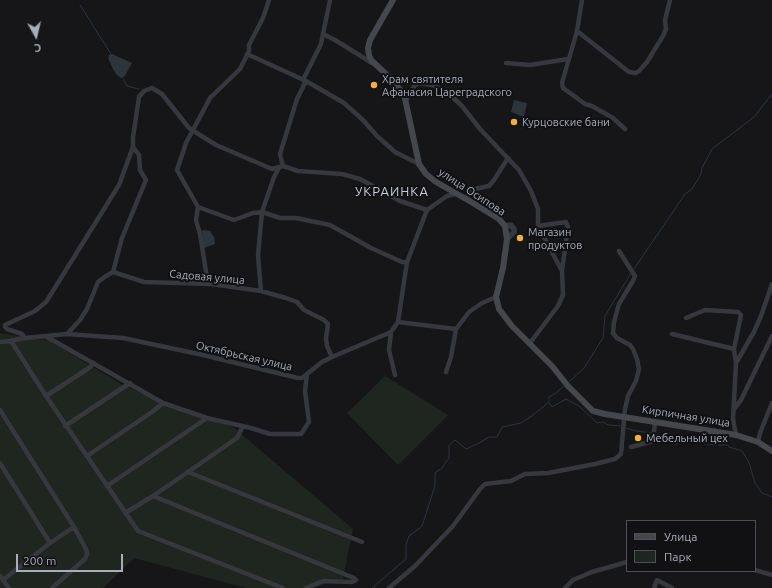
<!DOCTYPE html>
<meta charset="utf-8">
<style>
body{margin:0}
#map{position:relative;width:772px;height:588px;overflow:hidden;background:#161618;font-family:Ubuntu,sans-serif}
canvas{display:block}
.legend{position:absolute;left:626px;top:520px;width:130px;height:52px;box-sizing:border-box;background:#111113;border:1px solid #4d4f55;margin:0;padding:5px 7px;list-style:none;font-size:12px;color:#a8adb8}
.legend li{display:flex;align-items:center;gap:8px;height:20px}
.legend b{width:20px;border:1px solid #4d4f55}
.north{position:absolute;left:16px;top:16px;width:40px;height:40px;-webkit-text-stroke:3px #111113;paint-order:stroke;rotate:172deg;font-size:11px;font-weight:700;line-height:16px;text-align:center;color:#a8adb8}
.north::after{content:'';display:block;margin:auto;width:14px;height:18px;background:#a8adb8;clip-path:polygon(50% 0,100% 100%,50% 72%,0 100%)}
.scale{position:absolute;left:16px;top:554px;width:107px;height:18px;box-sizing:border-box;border:2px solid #a8adb8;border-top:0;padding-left:5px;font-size:12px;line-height:14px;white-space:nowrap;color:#a8adb8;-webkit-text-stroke:3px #111113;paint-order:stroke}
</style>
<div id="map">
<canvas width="772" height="588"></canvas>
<ul class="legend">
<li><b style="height:5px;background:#45474d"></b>Улица</li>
<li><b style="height:11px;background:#1e261f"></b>Парк</li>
</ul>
<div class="north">С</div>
<div class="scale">200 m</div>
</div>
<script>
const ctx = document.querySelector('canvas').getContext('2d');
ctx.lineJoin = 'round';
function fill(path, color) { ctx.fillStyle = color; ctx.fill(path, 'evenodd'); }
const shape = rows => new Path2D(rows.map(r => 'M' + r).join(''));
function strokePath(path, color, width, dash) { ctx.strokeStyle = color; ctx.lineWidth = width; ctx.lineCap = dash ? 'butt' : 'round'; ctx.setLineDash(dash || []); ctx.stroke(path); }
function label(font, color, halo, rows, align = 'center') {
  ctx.font = font + ' Ubuntu,sans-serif'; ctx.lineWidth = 4; ctx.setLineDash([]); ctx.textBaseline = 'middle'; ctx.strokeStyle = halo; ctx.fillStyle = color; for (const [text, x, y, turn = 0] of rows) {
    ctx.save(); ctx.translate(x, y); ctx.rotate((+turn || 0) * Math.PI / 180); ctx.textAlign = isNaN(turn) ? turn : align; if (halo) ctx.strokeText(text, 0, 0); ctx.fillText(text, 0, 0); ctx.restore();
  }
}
const green = shape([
 [0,333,50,341,121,384,163,403,233,427,353,529,343,579,311,588,246,588,134,558,103,588,0,588],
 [385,376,448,415,398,465,347,413]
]);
const water = shape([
 [112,54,132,63,125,76,121,78,116,74,113,69,108,58,109,55],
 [514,100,527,103,524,117,511,112],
 [203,230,210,231,214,237,215,244,204,248,202,231]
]);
const stream = shape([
 [80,5,111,54],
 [122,76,127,86,139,89],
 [634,269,685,194,692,189,701,174,702,168,712,149,754,117,772,94],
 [569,382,584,368,603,338,605,316,631,273],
 [549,403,552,407,566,399,579,406,597,423,603,422,608,425,621,426],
 [626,428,636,431,652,433],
 [656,436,661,440,666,442,676,444,684,441,715,445,728,445,729,447,742,451,749,462,755,483,762,493,772,497],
 [372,588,406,559,406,545,409,536,422,526,435,486,435,473,442,468,449,458,449,445,455,440,466,449,479,443,489,437,497,437,502,427,521,423,533,415,549,402,549,397,556,393,564,386]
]);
const minor = shape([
 [582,0,577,31,562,83,563,88,585,104,592,106,613,118,625,129],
 [577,31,629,72,636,73,639,71,647,62,663,36,666,29,665,20,670,0],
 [323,34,335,40,372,63],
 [247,54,306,81,344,103,363,120,377,136,395,152,419,164],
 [506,63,530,65,568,59],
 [303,80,321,44,330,0],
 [406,100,415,85,420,83,432,85,446,91,462,106,480,129,519,170,531,191,538,209,538,226,562,271,563,295,558,306,530,343],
 [283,166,280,154,297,99,306,81],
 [466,199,470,190,489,186,494,180,508,158],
 [198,207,234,220,253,213,262,212,280,218,296,218,330,225,371,248,402,262,407,262],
 [538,226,566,222,568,227,562,271],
 [113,272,122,238,146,180,140,170,139,155,133,147,133,137,139,97,144,91,152,88,162,94,189,128,216,145,272,169,283,166,298,171,342,174,360,179,400,201,427,210],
 [113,272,144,282,211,284,261,291,286,298,297,302,304,310,324,320,328,324,326,338,327,346,332,357],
 [208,284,200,234,196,220,198,207,177,170,186,143,210,98,240,69,249,51,249,45,263,18,269,0],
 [261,291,258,255,262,212,274,177,279,168],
 [686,318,705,310,738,312,741,315,734,349,736,363,733,419,736,435],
 [398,322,407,262,427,210,447,196,455,194],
 [391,332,389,350,395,375],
 [67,334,80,320,87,309,98,282,106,276,113,272],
 [672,334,734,349],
 [47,337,163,403,207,418,251,428,270,434,301,434,309,422,305,391,307,374],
 [25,338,22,334,7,329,5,327,5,325,35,311,46,302,119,185,133,147],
 [10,341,25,338,67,334,123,338,203,355,298,378,302,378,322,362,332,357,391,332,398,322,456,329,469,312,482,303,496,297],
 [0,342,11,341,46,396,138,531,283,588],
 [736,363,754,332,761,316,772,284],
 [446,372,451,357,456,329],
 [46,396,89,368,94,363],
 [734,409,741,400,772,336],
 [0,410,74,527,86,549,87,554,85,559,52,588],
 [65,426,130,383],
 [758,442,760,433,772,403],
 [631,447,653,441,655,422],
 [87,456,152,412,163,403],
 [0,463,50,543],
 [188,472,237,438,243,426],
 [107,486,207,418],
 [125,513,153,496],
 [755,570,772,575],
 [0,576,9,588],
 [3,580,50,543,74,527],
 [356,580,354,578,153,496,188,472,362,542],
 [306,588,323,581,352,582,356,580],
 [389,588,415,566,453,526,480,489,485,484,511,481,525,474,548,473,595,464,615,459,621,454,625,409,628,396,636,381,639,369,637,359,633,349,630,345,617,338,613,333,614,322,619,304,633,281,635,276,619,251],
 [565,588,573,580,592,572,627,562],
 [654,588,657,580,672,588]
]);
const tertiary = shape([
 [505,226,511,225,514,229,514,232,507,239]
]);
const secondary = shape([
 [393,0,370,40,368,48,369,55,371,60,389,77,404,94,419,164,426,174,436,182,473,203,499,219,505,226,507,239,503,268,496,297,499,309,512,326,552,366,568,386,593,411,605,414,736,435,758,442,772,451]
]);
const markers = [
 [374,85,4,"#f2b134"],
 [514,122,4,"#f2b134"],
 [520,238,4,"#f2b134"],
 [638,438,4,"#f2b134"]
];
const poiNames = [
 ["Храм святителя",382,79],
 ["Афанасия Цареградского",382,92],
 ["Курцовские бани",522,122],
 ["Магазин",528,232],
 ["продуктов",528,245],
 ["Мебельный цех",646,438]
];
const streetNames = [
 ["улица Осипова",472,192,33],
 ["Садовая улица",207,277,5],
 ["Октябрьская улица",244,356,13],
 ["Кирпичная улица",686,416,9]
];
const quarterNames = [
 ["УКРАИНКА",392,192]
];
fill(green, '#1e261f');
fill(water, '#2c353c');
strokePath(stream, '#2c353c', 1);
strokePath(minor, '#37383d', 4.5);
strokePath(tertiary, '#37383d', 5.5);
strokePath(secondary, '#45474d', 6);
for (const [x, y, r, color] of markers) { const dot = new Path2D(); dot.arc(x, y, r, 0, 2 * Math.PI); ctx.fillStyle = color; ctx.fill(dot); strokePath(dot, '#111113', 1.5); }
label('11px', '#a8adb8', '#111113', poiNames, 'left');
label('11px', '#a8adb8', '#111113', streetNames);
ctx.letterSpacing = '1px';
label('13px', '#c9ccd4', '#111113', quarterNames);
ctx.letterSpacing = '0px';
</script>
